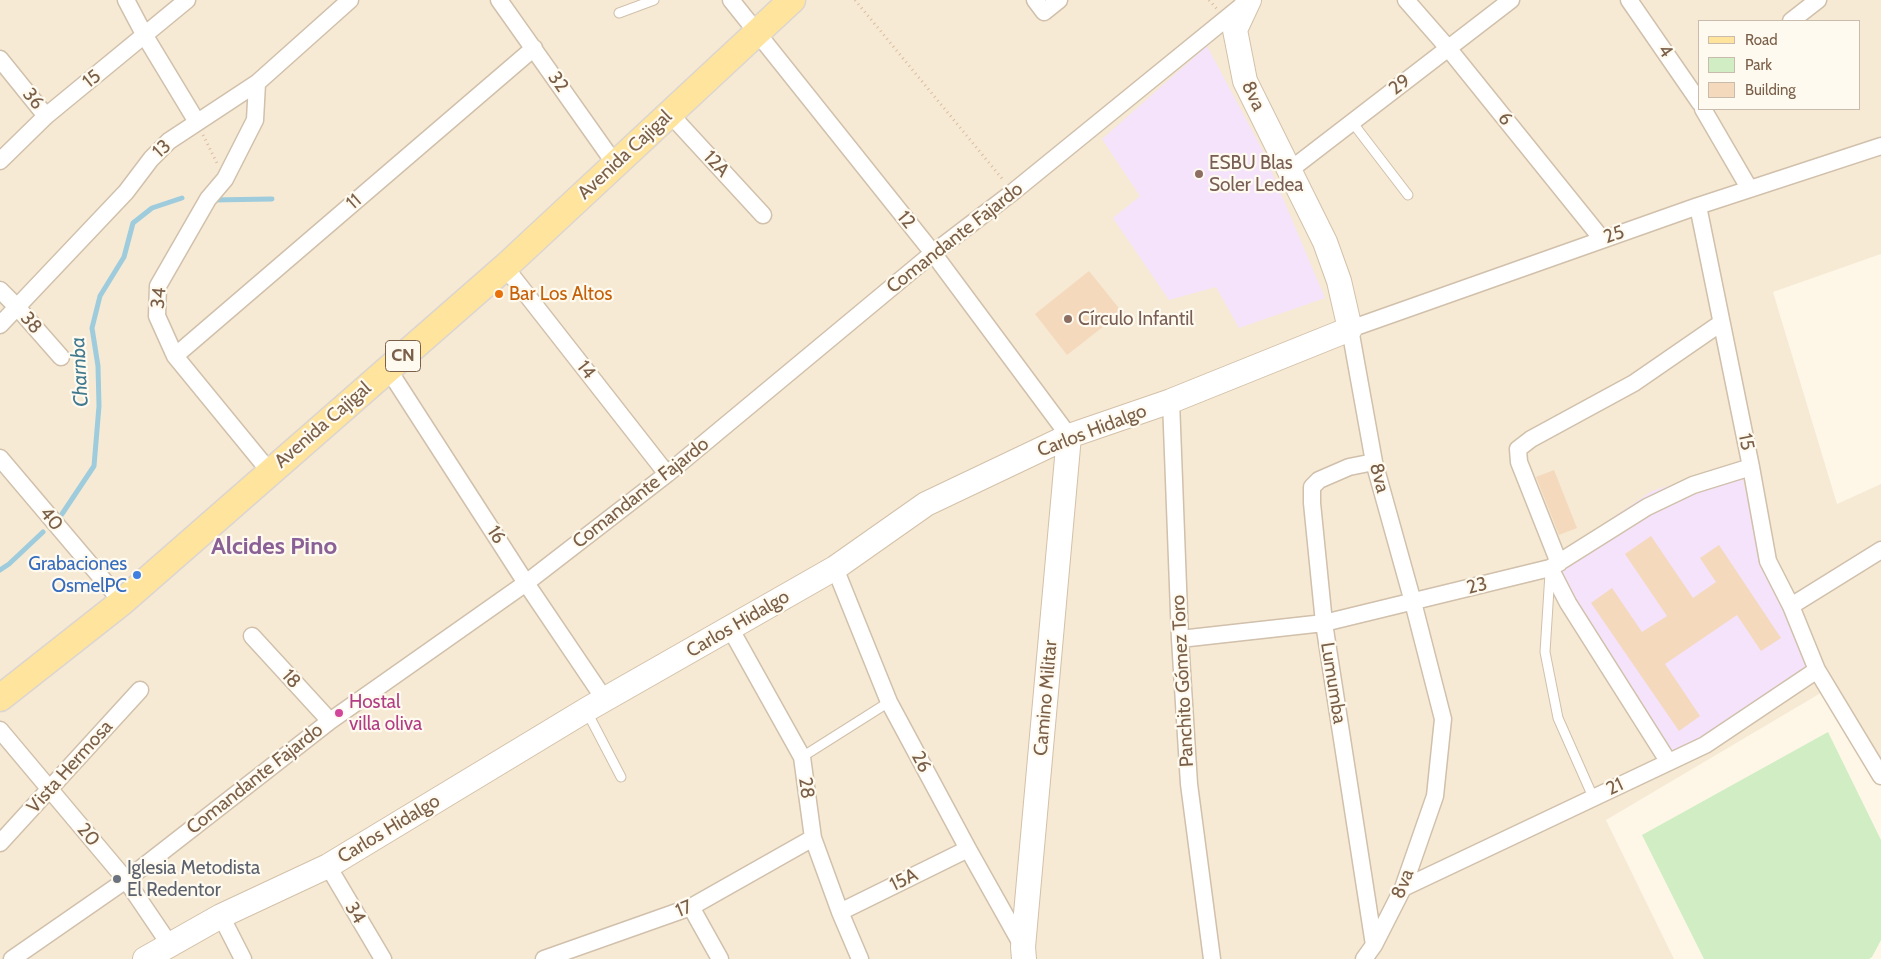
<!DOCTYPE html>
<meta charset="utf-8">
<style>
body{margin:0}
#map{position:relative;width:1881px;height:959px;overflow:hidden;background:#fef7e7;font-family:Cabin,sans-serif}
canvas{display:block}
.legend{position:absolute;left:1698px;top:20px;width:162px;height:90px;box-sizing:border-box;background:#fffaef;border:1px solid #cabcad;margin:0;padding:6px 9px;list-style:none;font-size:15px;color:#7a5f49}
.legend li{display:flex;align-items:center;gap:10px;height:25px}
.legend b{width:25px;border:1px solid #cabcad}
</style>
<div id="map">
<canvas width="1881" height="959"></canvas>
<ul class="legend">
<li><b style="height:6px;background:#ffe49d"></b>Road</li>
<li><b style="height:14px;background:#d0edc4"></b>Park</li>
<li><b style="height:14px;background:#f5d9bd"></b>Building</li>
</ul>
</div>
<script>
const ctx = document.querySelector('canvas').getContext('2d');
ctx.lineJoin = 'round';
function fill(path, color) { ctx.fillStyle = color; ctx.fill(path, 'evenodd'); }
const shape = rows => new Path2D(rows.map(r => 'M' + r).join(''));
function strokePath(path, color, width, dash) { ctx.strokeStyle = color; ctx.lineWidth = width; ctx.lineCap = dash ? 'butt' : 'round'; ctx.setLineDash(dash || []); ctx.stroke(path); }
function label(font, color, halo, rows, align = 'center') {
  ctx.font = font + ' Cabin,sans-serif'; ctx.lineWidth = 4.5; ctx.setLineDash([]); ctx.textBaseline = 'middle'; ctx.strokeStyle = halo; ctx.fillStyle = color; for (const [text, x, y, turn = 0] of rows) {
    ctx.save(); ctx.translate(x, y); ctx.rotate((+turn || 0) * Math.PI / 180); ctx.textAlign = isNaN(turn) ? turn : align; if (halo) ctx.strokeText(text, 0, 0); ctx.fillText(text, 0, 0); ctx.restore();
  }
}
const residential = shape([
 [0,0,1881,0,1881,254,1773,292,1837,504,1881,484,1881,764,1831,687,1606,820,1674,959,0,959],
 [1700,21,1860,21,1860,109,1700,109]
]);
const education = shape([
 [1207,46,1263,151,1325,298,1239,328,1216,287,1169,300,1113,218,1140,196,1102,139],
 [1739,464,1764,565,1810,668,1675,755,1551,559,1652,491]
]);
const green = shape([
 [1828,732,1881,840,1881,940,1872,957,1869,959,1704,959,1642,835]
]);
const stream = shape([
 [212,200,272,199],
 [62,514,94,466,99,406,98,366,92,328,100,296,124,257,133,223,152,208,182,198],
 [0,570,9,564,43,532]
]);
const building = shape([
 [1089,271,1122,312,1067,355,1035,314],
 [1554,470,1577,528,1559,535,1536,477],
 [1651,536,1693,598,1716,582,1700,558,1719,545,1781,638,1761,651,1737,615,1665,664,1700,716,1679,731,1591,603,1612,588,1642,632,1667,616,1625,554]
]);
const path = shape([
 [855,0,1004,181],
 [1209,0,1217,9],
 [203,135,217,163]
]);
const lane = shape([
 [619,13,654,0],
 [1352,122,1408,195],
 [1550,573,1545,652,1558,718,1593,797],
 [586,710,621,777],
 [802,757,889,702]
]);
const street = shape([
 [126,0,145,36,197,122],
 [499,0,615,164],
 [731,0,933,253,1069,436],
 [1035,0,1044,12,1059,0],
 [1406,0,1448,48,1602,239],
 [1629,0,1700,103],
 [1791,21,1818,0],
 [0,59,46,116],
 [257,83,255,120,225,179,208,199,158,286,157,316,175,356,270,472],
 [1703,109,1749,188],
 [670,114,763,215],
 [0,161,46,116,187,0],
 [1290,170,1511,0],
 [1698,206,1751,467,1768,561,1791,606,1817,670,1881,776],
 [505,267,667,474],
 [0,290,17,307,61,357],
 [0,325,126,192,151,159,169,141,257,83,350,0],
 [175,356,534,48],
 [388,369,526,583,605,700],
 [1171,401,1180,639,1189,784,1212,959],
 [0,458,122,602],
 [1559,563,1519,462,1518,449,1531,439,1634,383,1721,323],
 [835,568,889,702,968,849,1023,947],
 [1550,568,1568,603,1668,761],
 [1791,606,1881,550],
 [730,628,802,757,813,838,840,912,860,959],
 [252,636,330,721],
 [1180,639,1324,623,1550,568,1647,507,1693,485,1751,467],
 [0,730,126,880,170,945],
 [0,843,140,690],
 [328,866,383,959],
 [1403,888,1705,745,1817,670],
 [691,907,720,959],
 [840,912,968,849],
 [221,916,243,959],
 [1374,945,1324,623,1312,503,1312,487,1319,480,1349,467,1374,462],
 [12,959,126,880,330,721,526,583,667,474,933,253,1013,192,1244,4],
 [544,959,691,907,813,838],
 [1364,959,1374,945,1403,888,1435,796,1443,719,1413,602,1374,462,1350,329,1698,206,1881,146]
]);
const secondary = shape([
 [145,959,221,916,328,866,586,710,835,568,926,504,1069,436,1171,401,1350,329,1339,281,1325,242,1245,81,1235,30,1249,0],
 [1024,959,1023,947,1069,436]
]);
const primary = shape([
 [0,698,122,602,505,267,792,0]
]);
const markers = [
 [1199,174,5,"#8d6e63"],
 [499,294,5,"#e8710a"],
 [1068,319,5,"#8d6e63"],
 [137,575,5,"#3f7fe0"],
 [339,713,5,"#d1479c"],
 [117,879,5,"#6b7280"]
];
const shields = [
 [403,356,35]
];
const shieldNames = [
 ["CN",403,356]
];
const streetNames = [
 ["4",1665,51,55],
 ["15",92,79,-39],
 ["32",558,82,55],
 ["29",1400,85,-37],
 ["8va",1253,96,65],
 ["36",33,99,51],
 ["6",1505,119,51],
 ["13",162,149,-42],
 ["Avenida Cajigal",625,155,-43],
 ["12A",716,164,47],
 ["11",354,202,-41],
 ["12",906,220,51],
 ["25",1614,235,-19],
 ["Comandante Fajardo",955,238,-38],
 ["34",159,298,-84],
 ["38",31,323,49],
 ["14",586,370,52],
 ["Avenida Cajigal",323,425,-41],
 ["Carlos Hidalgo",1092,431,-21],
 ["15",1746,442,78],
 ["8va",1379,478,75],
 ["Comandante Fajardo",641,493,-38],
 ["40",51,519,50],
 ["16",496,535,57],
 ["23",1477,586,-14],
 ["Carlos Hidalgo",738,624,-30],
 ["18",291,679,48],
 ["Panchito Gómez Toro",1183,681,-93],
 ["Lumumba",1333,683,81],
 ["Camino Militar",1046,698,-85],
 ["26",921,762,62],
 ["Vista Hermosa",70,767,-48],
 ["Comandante Fajardo",255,779,-38],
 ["21",1615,787,-25],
 ["28",806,788,82],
 ["Carlos Hidalgo",389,829,-31],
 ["20",88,835,50],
 ["15A",904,880,-26],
 ["8va",1403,884,-68],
 ["17",684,909,-22],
 ["34",355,913,59]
];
const educationNames = [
 ["ESBU Blas",1209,163],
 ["Soler Ledea",1209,185],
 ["Círculo Infantil",1078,319]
];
const foodNames = [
 ["Bar Los Altos",509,294]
];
const shopNames = [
 ["Grabaciones",127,564],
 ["OsmelPC",127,586]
];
const hotelNames = [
 ["Hostal",349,702],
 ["villa oliva",349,724]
];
const worshipNames = [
 ["Iglesia Metodista",127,868],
 ["El Redentor",127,890]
];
const waterNames = [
 ["Charnba",80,372,-93]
];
const districtNames = [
 ["Alcides Pino",274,547]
];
fill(residential, '#f6ead5');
fill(education, '#f4e3fa');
fill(green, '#d0edc4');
strokePath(stream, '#9fccdc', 5);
fill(building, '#f5d9bd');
strokePath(lane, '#d1c0ab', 11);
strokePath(street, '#d1c0ab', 19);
strokePath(secondary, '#d4c1a9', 26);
strokePath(primary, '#dcd5d0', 29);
strokePath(path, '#dbbc9f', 3, [1, 4]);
strokePath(lane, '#fff', 9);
strokePath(street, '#fff', 16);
strokePath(secondary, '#fff', 24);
strokePath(primary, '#ffe49d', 26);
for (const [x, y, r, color] of markers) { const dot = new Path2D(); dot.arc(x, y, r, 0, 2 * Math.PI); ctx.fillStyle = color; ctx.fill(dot); strokePath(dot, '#fffaef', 2); }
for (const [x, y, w] of shields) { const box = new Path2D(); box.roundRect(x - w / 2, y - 15.5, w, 31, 4); ctx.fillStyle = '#fffaef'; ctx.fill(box); strokePath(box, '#7a5f49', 1); }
label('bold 18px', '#7a5f49', null, shieldNames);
label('19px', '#7a5f49', '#fffaef', streetNames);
label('19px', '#785e54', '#fffaef', educationNames, 'left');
label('19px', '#c56008', '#fffaef', foodNames, 'left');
label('19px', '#366cbe', '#fffaef', shopNames, 'right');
label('19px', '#b23c85', '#fffaef', hotelNames, 'left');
label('19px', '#5b616d', '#fffaef', worshipNames, 'left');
label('italic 20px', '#417a8f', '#fffaef', waterNames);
label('bold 24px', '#8a6196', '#fffaef', districtNames);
</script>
